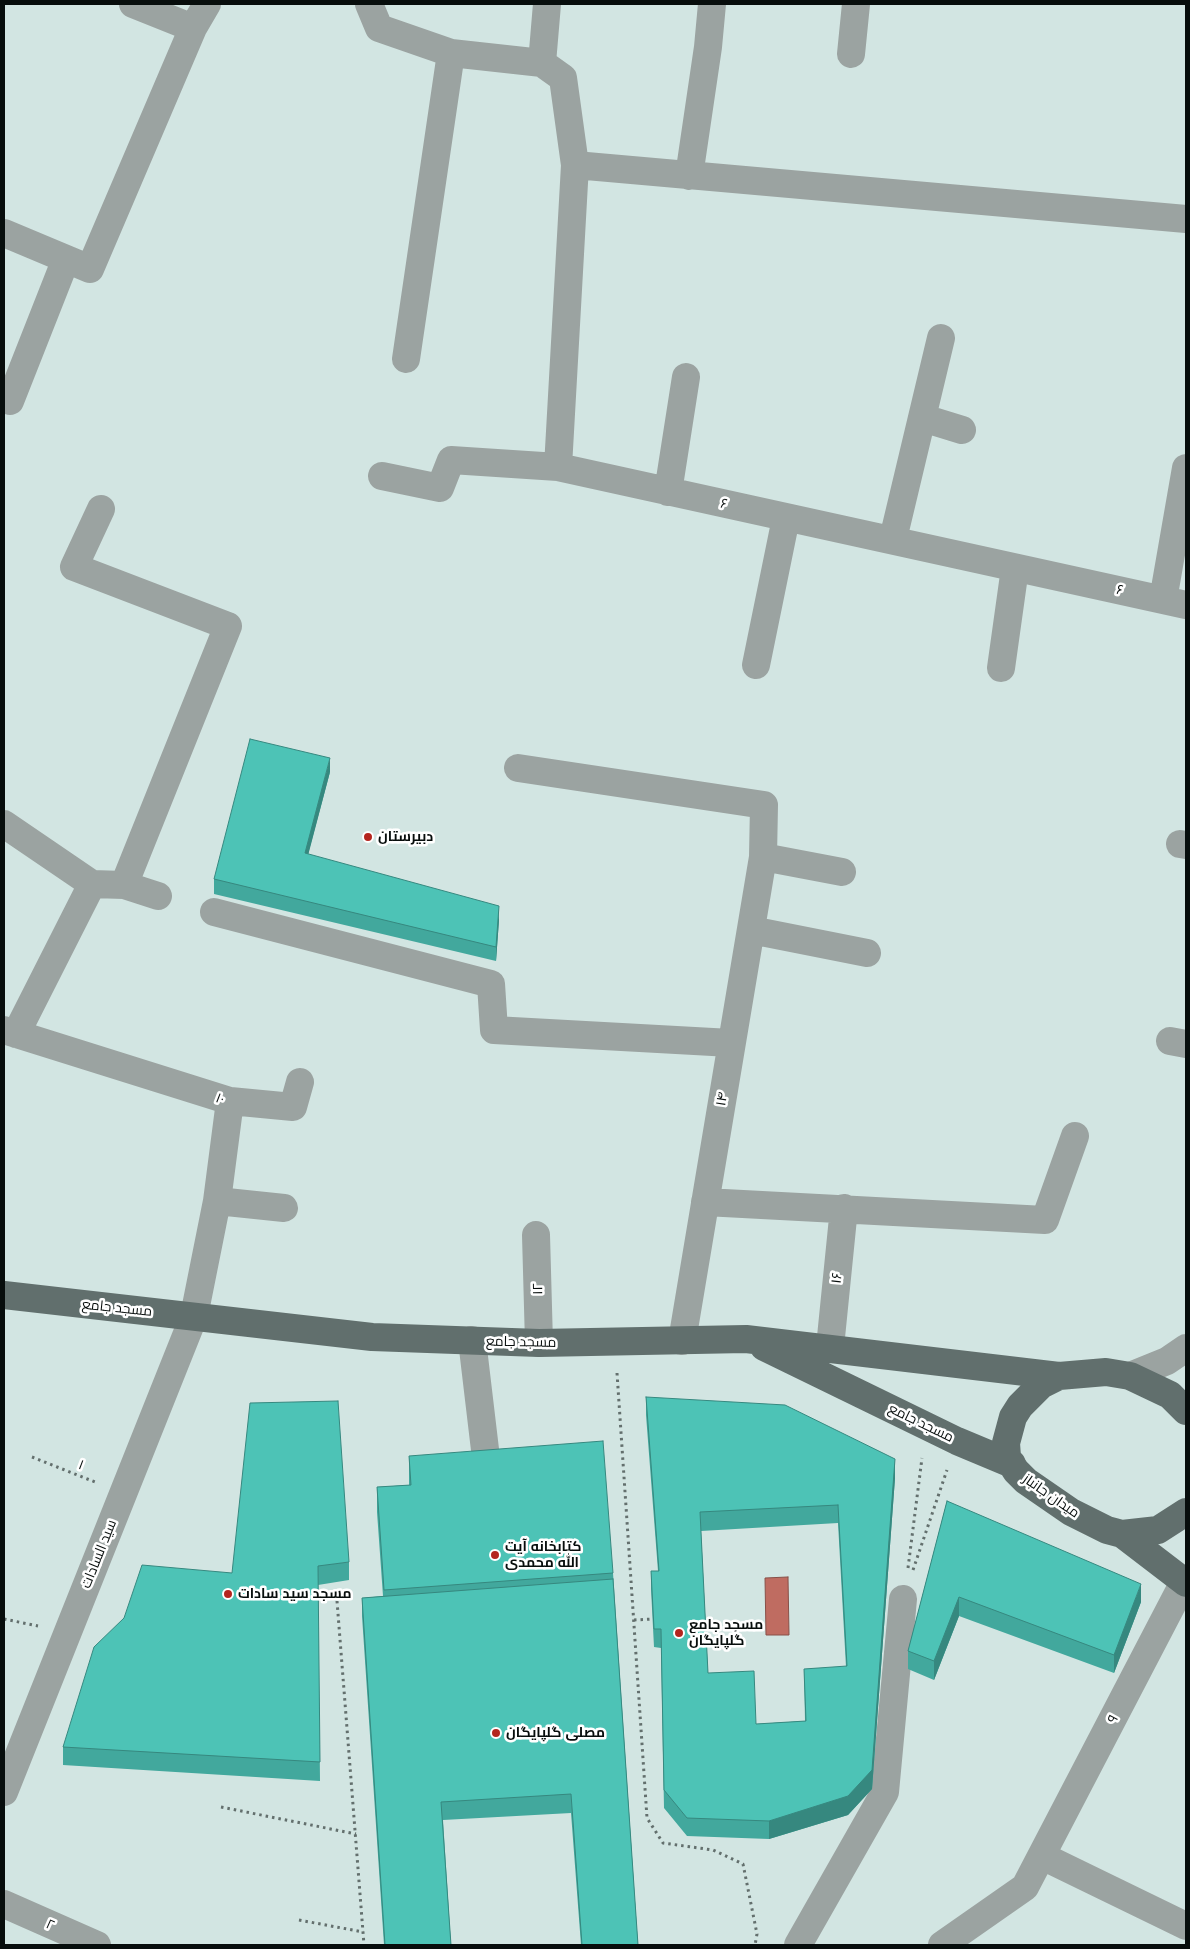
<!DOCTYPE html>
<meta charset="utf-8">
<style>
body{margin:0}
#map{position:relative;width:1190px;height:1949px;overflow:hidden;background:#d2e5e2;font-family:Quicksand,sans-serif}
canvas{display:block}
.frame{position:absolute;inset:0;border:5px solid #070d0c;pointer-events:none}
</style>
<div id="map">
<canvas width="1190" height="1949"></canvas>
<div class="frame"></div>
</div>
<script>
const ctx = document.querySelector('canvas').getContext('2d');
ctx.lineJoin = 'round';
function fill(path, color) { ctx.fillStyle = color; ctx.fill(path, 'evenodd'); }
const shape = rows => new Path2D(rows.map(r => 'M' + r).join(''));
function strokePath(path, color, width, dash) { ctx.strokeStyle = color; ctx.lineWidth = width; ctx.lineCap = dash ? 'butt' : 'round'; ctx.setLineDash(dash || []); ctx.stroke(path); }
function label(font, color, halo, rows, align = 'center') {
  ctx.font = font + ' Quicksand,Cairo,sans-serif'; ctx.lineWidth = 5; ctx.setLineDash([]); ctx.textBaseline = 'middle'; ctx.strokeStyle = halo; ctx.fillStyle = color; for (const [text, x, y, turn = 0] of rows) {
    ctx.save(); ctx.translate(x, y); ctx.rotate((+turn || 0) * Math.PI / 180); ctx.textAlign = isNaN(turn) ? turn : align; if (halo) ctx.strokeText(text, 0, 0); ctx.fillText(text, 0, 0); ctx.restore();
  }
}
const water = shape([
 [788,1577,789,1635,766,1635,765,1578,788,1577]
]);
const path = shape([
 [617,1373,647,1818,663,1843,713,1850,743,1864,757,1934,755,1945],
 [32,1457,95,1482],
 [908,1568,922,1458],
 [913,1570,947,1470],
 [337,1601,364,1945],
 [4,1619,38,1626],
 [634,1620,653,1619],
 [221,1807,356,1834],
 [299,1920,363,1932]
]);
const minor = shape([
 [133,4,193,28],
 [369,4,379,28,451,53,542,63,563,78,575,165,558,467,1186,605],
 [851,54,856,4],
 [542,63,547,4],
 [575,165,1186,219],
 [689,176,708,47,712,4],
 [4,233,90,269,193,28,207,4],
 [406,359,451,53],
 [10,401,66,259],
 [923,418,962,430],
 [382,476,440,488,451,460,558,467],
 [668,492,686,377],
 [893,539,941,338],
 [1163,600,1186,468],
 [756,665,786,518],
 [1001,668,1015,568],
 [518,768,764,805,763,857,682,1341],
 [4,824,92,884],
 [1180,844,1186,845],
 [763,857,842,872],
 [124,885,158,896],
 [214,912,491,984,494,1030,731,1043],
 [751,930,867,953],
 [4,1030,230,1101,217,1201,194,1316,4,1792],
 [16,1034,92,884,124,885,228,626,74,567,101,509],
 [1170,1041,1186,1044],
 [230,1101,293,1107,300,1082],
 [217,1201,284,1208],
 [705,1202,1045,1220,1075,1136],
 [536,1235,539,1343],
 [472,1340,488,1475],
 [830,1347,844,1208],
 [1130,1376,1167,1361,1186,1348],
 [1042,1856,1186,1926],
 [4,1904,97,1945],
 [798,1945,885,1792,903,1599],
 [942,1945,1025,1887,1184,1582]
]);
const major = shape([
 [4,1295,372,1337,539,1343,746,1339,1059,1376],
 [764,1347,957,1441,1012,1464],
 [1186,1411,1170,1395,1130,1376,1106,1372,1059,1376,1041,1385,1020,1406,1013,1417,1006,1443,1007,1457,1016,1471,1026,1481,1071,1512,1107,1530,1122,1534,1158,1530,1186,1512],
 [1122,1534,1186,1583]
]);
const wall = shape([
 [330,772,308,854,499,920,496,961,214,894,214,879],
 [646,1397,895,1478,872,1789,848,1815,769,1839,687,1836,664,1808,661,1648,654,1647,651,1589,651,1571,658,1571,646,1415],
 [838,1523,846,1667,804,1669,805,1721,756,1724,708,1673,701,1531],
 [409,1456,613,1573,638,1945,581,1945,571,1813,443,1820,451,1945,384,1945,362,1616,362,1598,383,1596,377,1512,377,1487,409,1485],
 [947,1501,1141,1602,1114,1673,959,1616,934,1680,908,1669,908,1651],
 [349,1562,349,1580,318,1585,320,1781,63,1765,63,1747,124,1618,232,1573]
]);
const shadedWall = shape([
 [330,758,330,772,305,867,305,853],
 [499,906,499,920,496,961,496,947],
 [895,1459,895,1478,872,1789,848,1815,769,1839,769,1821,848,1796],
 [1141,1584,1141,1602,1114,1673,1114,1655],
 [959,1597,959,1616,934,1680,934,1661]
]);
const building = shape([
 [250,739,330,758,305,853,499,906,496,947,214,879,250,739],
 [646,1397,785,1405,895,1459,872,1770,848,1796,769,1821,687,1818,664,1790,661,1629,654,1629,651,1571,659,1571,646,1397],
 [838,1505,847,1666,804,1669,806,1721,756,1724,754,1671,708,1673,700,1512,838,1505],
 [338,1401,349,1562,318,1566,320,1762,63,1747,94,1647,124,1618,142,1565,232,1573,250,1403,338,1401],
 [603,1441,613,1573,384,1590,377,1487,411,1485,409,1456,603,1441],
 [947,1501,1141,1584,1114,1655,959,1597,934,1661,908,1651,947,1501],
 [613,1579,638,1945,582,1945,571,1794,441,1802,451,1945,385,1945,362,1598,613,1579]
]);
const markers = [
 [368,837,5,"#b4251e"],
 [495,1555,5,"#b4251e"],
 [228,1594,5,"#b4251e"],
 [679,1633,5,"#b4251e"],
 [496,1733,5,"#b4251e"]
];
const streetNames = [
 ["۶",724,504,13],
 ["۶",1120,590,12],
 ["۱۰",220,1099,21],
 ["۱۴",722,1099,-81],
 ["۱۶",837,1278,-84],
 ["۱۲",538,1289,-91],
 ["مسجد جامع",117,1308,6],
 ["مسجد جامع",521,1342,1],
 ["مسجد جامع",921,1423,26],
 ["۱",81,1465,21],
 ["میدان جانباز",1051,1496,35],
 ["سید السادات",99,1554,-68],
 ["۹",1113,1719,-62],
 ["۲",50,1925,24]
];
const poiNames = [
 ["دبیرستان",378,837],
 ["کتابخانه آیت",505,1547],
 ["الله محمدی",505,1563],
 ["مسجد سید سادات",238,1594],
 ["مسجد جامع",689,1625],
 ["گلپایگان",689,1641],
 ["مصلی گلپایگان",506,1733]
];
fill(water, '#bf6c61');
strokePath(water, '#885048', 1);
strokePath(path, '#636f6d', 3, [2.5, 4]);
strokePath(minor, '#9ba3a1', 28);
strokePath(major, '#616f6d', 28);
fill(wall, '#42a89d');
fill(shadedWall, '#36887f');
fill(building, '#4dc3b6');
strokePath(building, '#36887f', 1);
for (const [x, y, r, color] of markers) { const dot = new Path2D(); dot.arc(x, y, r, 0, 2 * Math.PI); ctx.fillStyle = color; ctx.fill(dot); strokePath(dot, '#fff', 2); }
label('14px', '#070d0c', '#fff', streetNames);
label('bold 14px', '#070d0c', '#fff', poiNames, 'left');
</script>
